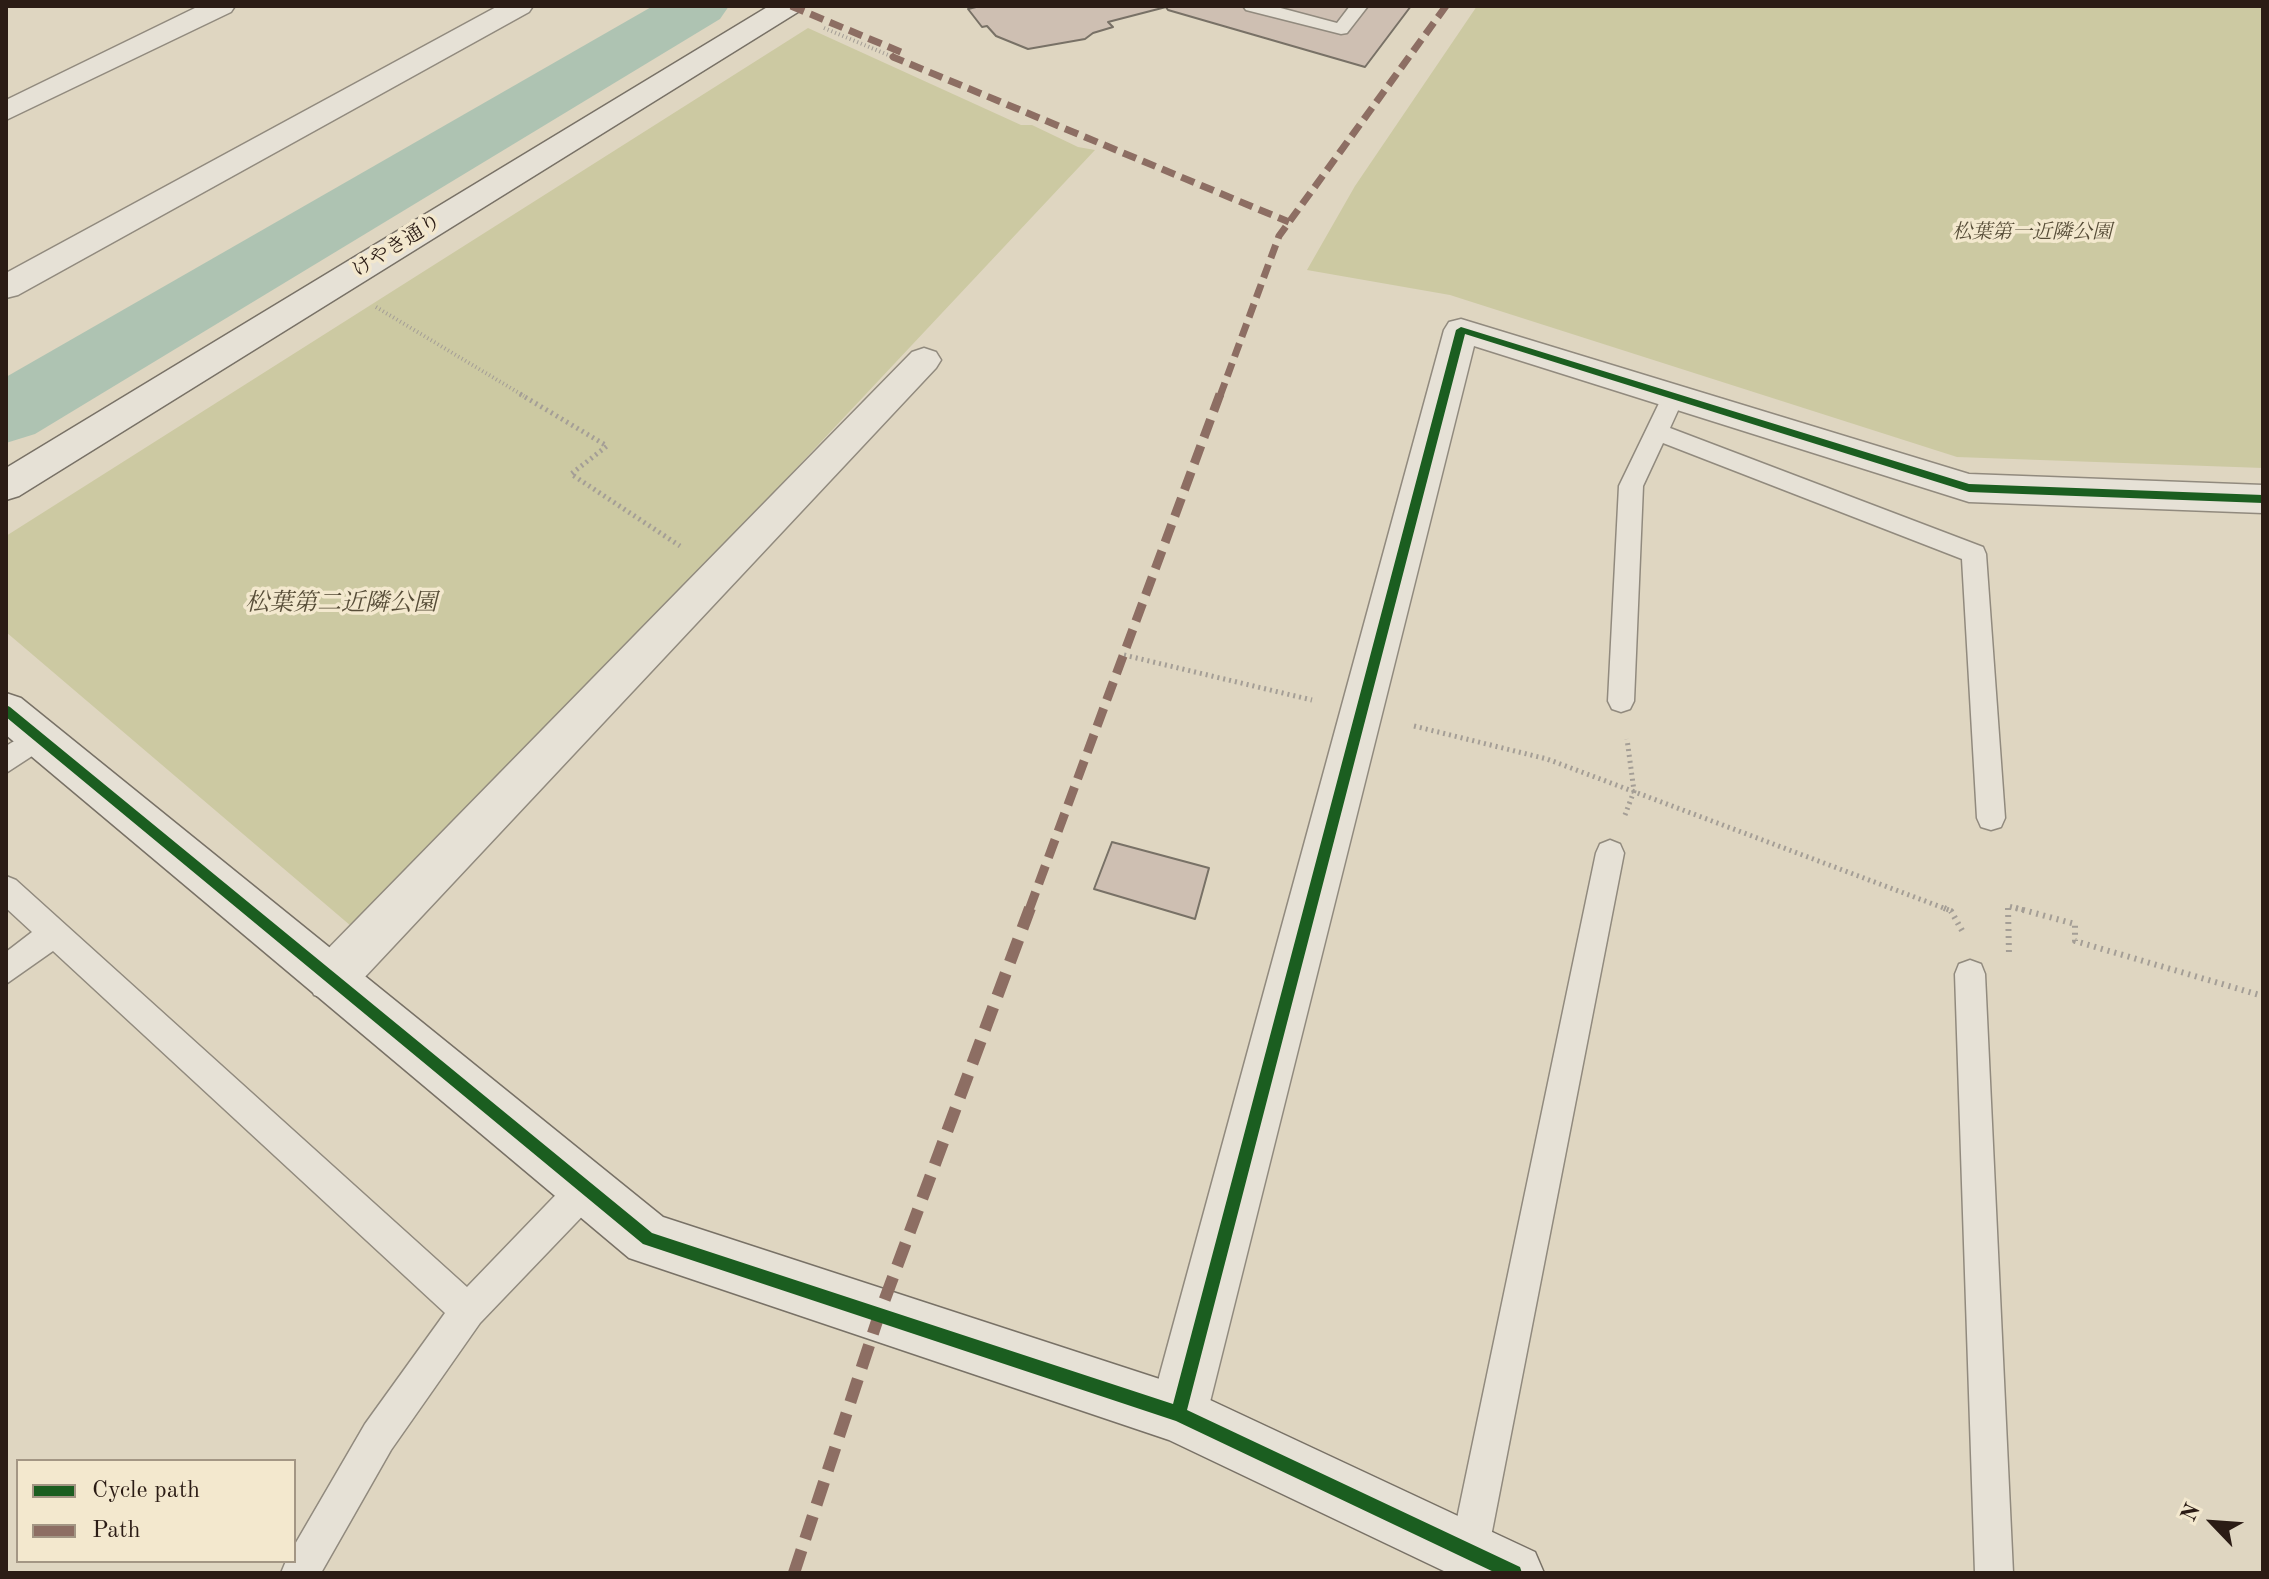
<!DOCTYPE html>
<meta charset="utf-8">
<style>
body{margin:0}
#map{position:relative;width:2269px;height:1579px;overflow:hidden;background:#dfd6c1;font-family:"Old Standard TT",serif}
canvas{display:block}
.frame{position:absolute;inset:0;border:8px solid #2b1c15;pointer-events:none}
.legend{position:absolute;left:16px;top:1459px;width:280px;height:104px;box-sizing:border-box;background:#f3e8ce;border:2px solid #a39684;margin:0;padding:10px 14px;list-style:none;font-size:24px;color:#2b1c15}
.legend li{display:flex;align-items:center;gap:16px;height:40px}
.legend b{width:40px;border:2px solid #a39684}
.north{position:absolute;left:2173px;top:1483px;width:80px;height:80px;-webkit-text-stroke:6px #f3e8ce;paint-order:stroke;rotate:295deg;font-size:22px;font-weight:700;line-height:32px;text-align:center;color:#2b1c15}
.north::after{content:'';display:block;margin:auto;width:28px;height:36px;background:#2b1c15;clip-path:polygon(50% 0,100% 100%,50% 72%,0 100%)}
</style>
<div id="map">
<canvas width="2269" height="1579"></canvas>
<div class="frame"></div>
<ul class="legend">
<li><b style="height:10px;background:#1b5e20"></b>Cycle path</li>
<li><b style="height:10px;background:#8d6e63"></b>Path</li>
</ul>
<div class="north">N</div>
</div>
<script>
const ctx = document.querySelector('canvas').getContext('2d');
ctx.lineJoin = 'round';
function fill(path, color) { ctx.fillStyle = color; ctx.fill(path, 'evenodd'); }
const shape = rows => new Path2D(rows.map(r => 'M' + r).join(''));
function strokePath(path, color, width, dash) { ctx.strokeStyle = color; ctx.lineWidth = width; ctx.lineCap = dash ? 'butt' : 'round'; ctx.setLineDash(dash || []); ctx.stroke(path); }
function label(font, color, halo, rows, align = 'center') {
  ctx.font = font + ' "Old Standard TT","Noto Serif JP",serif'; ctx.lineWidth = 7; ctx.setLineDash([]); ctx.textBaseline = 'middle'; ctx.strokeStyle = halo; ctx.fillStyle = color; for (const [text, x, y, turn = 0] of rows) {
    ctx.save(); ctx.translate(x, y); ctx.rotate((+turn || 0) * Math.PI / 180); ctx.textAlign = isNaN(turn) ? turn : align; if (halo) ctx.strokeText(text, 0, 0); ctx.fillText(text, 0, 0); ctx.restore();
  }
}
const green = shape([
 [1477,6,2263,6,2263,468,1957,457,1450,295,1307,270,1355,186],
 [808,28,1021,125,1032,125,1078,147,1095,150,375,917,351,926,6,632,6,536]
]);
const river = shape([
 [653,6,729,6,720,19,35,434,6,443,6,377,653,6]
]);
const building = shape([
 [980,6,1165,6,1166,7,1108,22,1113,27,1093,33,1085,39,1028,49,996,36,987,26,982,27,968,9,980,6],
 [1165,6,1411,6,1365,67,1168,10,1165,6],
 [1112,842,1209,868,1195,919,1094,889,1112,842]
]);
const pathFar2 = shape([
 [824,28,893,57],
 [376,307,524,396]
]);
const pathFar1 = shape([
 [520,394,607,446,571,474,680,546],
 [1124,655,1312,700],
 [1414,726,1547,759,1949,910],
 [1625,815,1634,791,1627,739],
 [2008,910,2008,906,2024,910]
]);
const path = shape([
 [1944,908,1951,911,1964,934],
 [2008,908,2009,954],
 [2016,908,2075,924,2075,941,2263,996]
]);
const lane = shape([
 [1243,6,1273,6,1337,23,1350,6,1368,6,1347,33,1341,34,1246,10,1243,6],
 [1674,387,1685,395,1670,428,1983,547,1986,554,2005,818,2001,827,1991,830,1981,827,1977,818,1962,559,1663,443,1643,486,1634,701,1630,709,1621,712,1612,709,1608,701,1619,486,1663,395,1674,387],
 [39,726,49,729,53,737,49,745,6,773,6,746,39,726],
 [1610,840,1620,844,1624,853,1488,1552,1483,1566,1469,1571,1455,1566,1450,1552,1596,853,1600,844,1610,840],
 [6,876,16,880,467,1287,572,1178,584,1173,596,1178,601,1190,596,1202,480,1323,391,1450,321,1573,281,1573,286,1561,294,1561,294,1546,365,1424,445,1313,53,951,6,984,6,952,32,932,6,908,6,876],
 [1970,960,1981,964,1985,974,2013,1573,1975,1573,1955,974,1959,964,1970,960]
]);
const street = shape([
 [199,6,235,6,231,12,6,120,6,100,199,6],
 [498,6,533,6,529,12,18,295,6,298,6,273,498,6],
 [1461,319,1969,474,2263,485,2263,513,1969,502,1474,346,1207,1414,1198,1434,1178,1443,1158,1434,1149,1414,1444,330,1449,322,1461,319],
 [924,348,936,352,941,360,936,368,348,995,331,1001,314,995,307,979,314,963,912,352,924,348]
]);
const secondary = shape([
 [769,6,802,6,798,12,19,496,6,500,6,468,769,6],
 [6,693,21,698,663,1217,1178,1385,1535,1552,1544,1573,1448,1573,1169,1440,629,1258,6,735,6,693]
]);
const quietFar2 = shape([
 [791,6,901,52,893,57,1289,222],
 [1220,396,1279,236,1446,6]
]);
const quietFar1 = shape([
 [1029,910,1220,394]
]);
const quiet = shape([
 [794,1573,879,1315,1030,908]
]);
const cycleway = shape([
 [1461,327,1969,484,2263,495,2263,503,1969,492,1465,334,1187,1410,1520,1567,1522,1573,1496,1573,1176,1421,643,1244,6,717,6,705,10,707,652,1233,1173,1404,1456,330,1461,327]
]);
const farParknames = [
 ["松葉第一近隣公園",2032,233]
];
const farStreetnames = [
 ["けやき通り",397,246,-32]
];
const parkNames = [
 ["松葉第二近隣公園",341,604]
];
fill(green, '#ccc9a2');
fill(river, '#aec3b2');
fill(building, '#cebfb2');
strokePath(building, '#787166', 2);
strokePath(lane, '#918a7e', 3);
strokePath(street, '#918a7e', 3);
strokePath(secondary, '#787166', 3);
strokePath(pathFar2, '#a49e96', 4, [1, 3]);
strokePath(pathFar1, '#a49e96', 5, [2, 4]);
strokePath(path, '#a49e96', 6, [2, 5]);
fill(lane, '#e6e1d6');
fill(street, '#e6e1d6');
fill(secondary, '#e6e1d6');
strokePath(quietFar2, '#8d6e63', 7, [14, 7]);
strokePath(quietFar1, '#8d6e63', 9, [19, 9]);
strokePath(quiet, '#8d6e63', 12, [24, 12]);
fill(cycleway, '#1b5e20');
label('italic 20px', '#574d38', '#f3e8ce', farParknames);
label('20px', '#2b1c15', '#f3e8ce', farStreetnames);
label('italic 24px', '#574d38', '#f3e8ce', parkNames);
</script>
